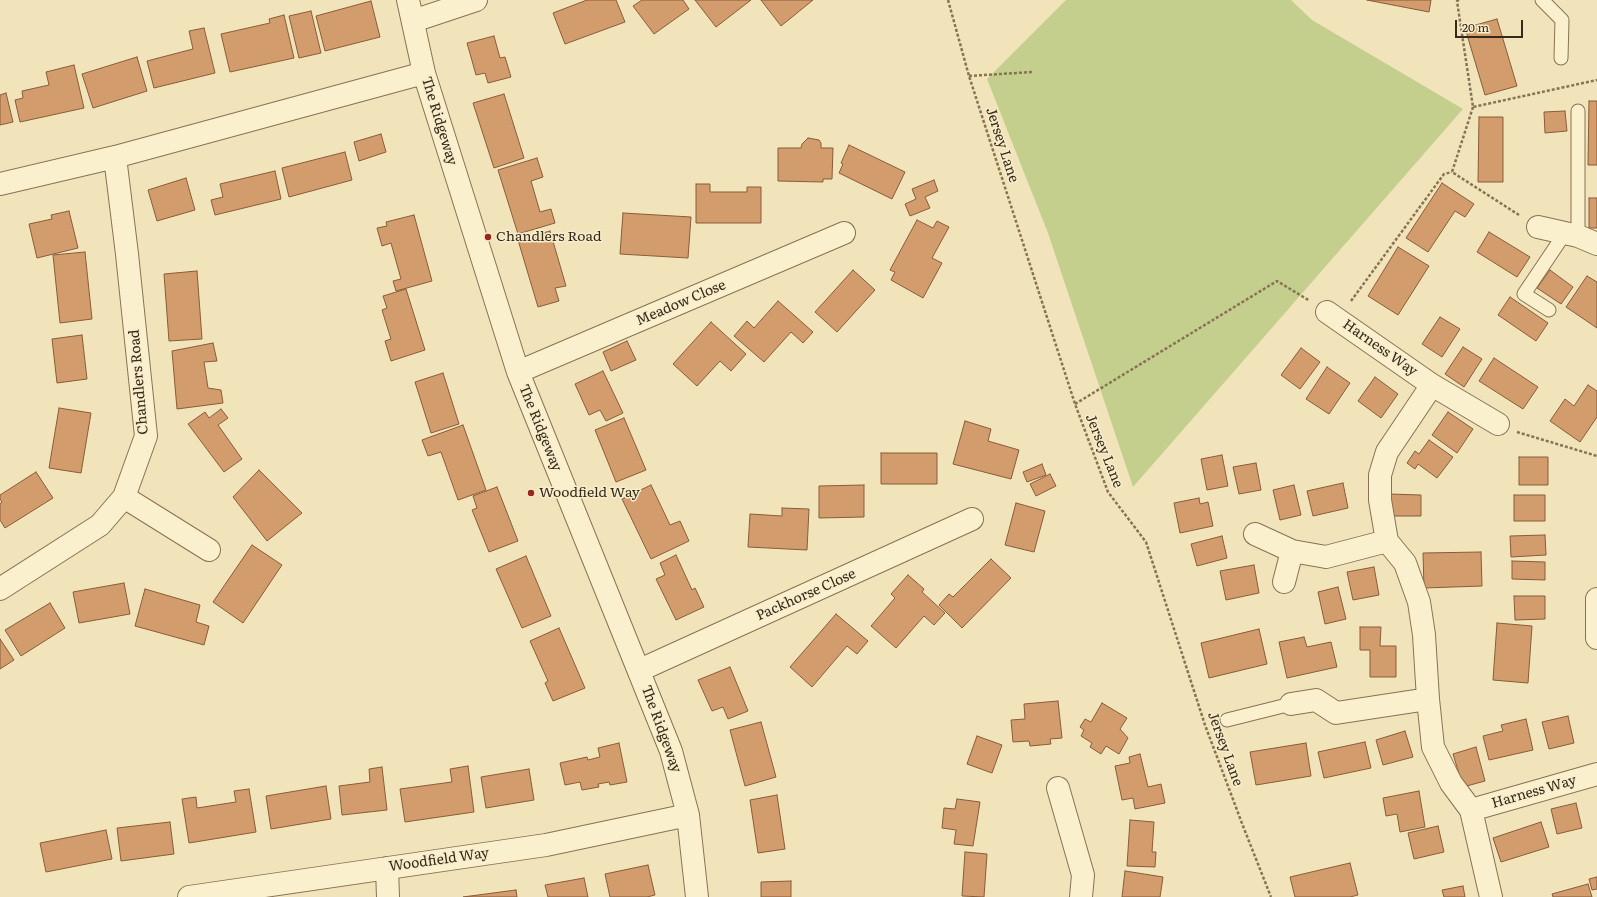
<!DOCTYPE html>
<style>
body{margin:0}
#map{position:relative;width:1597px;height:897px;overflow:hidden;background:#f1e3ba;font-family:Literata,serif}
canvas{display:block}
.scale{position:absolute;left:1455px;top:20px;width:68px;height:18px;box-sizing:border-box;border:2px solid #36291a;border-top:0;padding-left:5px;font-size:12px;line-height:14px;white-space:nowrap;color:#36291a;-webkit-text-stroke:3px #f8edca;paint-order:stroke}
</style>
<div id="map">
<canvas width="1597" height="897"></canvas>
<div class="scale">20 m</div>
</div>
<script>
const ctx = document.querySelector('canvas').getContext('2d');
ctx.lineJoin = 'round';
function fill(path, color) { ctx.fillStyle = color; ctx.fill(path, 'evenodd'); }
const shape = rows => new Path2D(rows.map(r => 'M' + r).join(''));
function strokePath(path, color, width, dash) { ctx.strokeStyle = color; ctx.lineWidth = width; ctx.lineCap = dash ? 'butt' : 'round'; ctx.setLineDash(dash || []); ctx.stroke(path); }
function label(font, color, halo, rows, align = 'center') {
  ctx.font = font + ' Literata,serif'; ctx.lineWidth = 3; ctx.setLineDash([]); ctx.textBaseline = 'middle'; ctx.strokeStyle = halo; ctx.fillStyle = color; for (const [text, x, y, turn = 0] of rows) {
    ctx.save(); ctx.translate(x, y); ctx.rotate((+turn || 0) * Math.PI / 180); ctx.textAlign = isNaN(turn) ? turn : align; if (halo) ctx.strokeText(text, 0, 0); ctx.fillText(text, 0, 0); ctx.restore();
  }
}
const green = shape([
 [1066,0,1291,0,1312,20,1463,109,1133,487,1048,233,987,79]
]);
const building = shape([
 [587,0,616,0,625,22,565,44,553,13,587,0],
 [642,0,683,0,689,9,654,34,633,6,642,0],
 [695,0,751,0,716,27,695,0],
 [761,0,813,0,781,26,761,0],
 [1367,0,1431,0,1429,12,1367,0],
 [371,1,380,37,325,51,316,16,371,1],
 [311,11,321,53,299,58,289,16,311,11],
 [284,15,294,58,230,72,221,34,270,23,269,19,284,15],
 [1497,19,1517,86,1485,95,1465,28,1497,19],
 [204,28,215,73,154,88,147,61,193,49,189,31,204,28],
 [494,36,500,58,505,57,511,77,488,83,485,73,476,75,467,43,494,36],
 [137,57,147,91,93,108,82,74,137,57],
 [74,65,84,108,20,122,15,100,23,98,22,91,49,85,46,72,74,65],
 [6,93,13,122,0,125,0,95,6,93],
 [504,94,524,158,494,168,473,103,504,94],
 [1589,101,1597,101,1597,165,1588,165,1589,101],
 [1565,111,1567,131,1545,133,1544,112,1565,111],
 [1479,117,1503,117,1503,182,1478,182,1479,117],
 [381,134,386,152,359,161,354,142,381,134],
 [808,138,819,140,821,143,821,148,833,148,832,179,823,179,823,182,778,181,778,148,801,148,802,144,808,138],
 [849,145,905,172,892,199,839,173,843,164,841,163,849,145],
 [345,152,352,180,289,197,282,168,345,152],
 [537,158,543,177,531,181,540,212,551,209,555,223,518,234,498,170,537,158],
 [275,171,281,199,215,215,211,200,223,197,220,184,275,171],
 [186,178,195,210,157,221,148,190,186,178],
 [934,180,938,191,925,197,930,208,910,216,905,204,916,199,912,189,934,180],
 [1442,183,1474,204,1465,217,1455,211,1428,252,1406,238,1442,183],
 [696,184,710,184,710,192,747,192,747,187,761,187,761,223,696,223,696,184],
 [1589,198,1597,198,1597,228,1589,228,1589,198],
 [69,211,78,248,37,258,29,224,52,219,51,215,69,211],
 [623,213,691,217,688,258,620,254,623,213],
 [414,215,432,281,396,291,393,281,401,279,391,243,382,246,377,228,387,226,386,222,414,215],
 [917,220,933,228,937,221,949,227,932,258,942,263,923,298,891,280,895,272,890,270,917,220],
 [550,231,566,286,555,288,559,301,538,307,518,240,550,231],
 [1489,232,1530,257,1517,277,1477,252,1489,232],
 [1398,247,1429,266,1398,315,1368,296,1398,247],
 [85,252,92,319,60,323,53,255,85,252],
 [853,270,875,290,837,332,815,312,853,270],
 [1550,270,1573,287,1561,304,1537,288,1550,270],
 [197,271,202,339,169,341,164,274,197,271],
 [1587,276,1597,282,1597,328,1566,307,1587,276],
 [406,289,425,350,391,361,385,341,391,339,382,310,387,308,383,296,406,289],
 [1510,297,1548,323,1536,341,1498,315,1510,297],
 [778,301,813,332,803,343,791,332,764,362,734,336,747,321,754,328,778,301],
 [1440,317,1460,329,1442,357,1422,344,1440,317],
 [711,322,746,354,731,371,720,361,697,386,673,364,711,322],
 [82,335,87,379,57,383,52,339,82,335],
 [627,341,636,360,611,371,603,352,627,341],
 [213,343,217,361,204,362,208,388,221,390,223,403,177,409,172,351,213,343],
 [1463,347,1482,359,1464,387,1445,374,1463,347],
 [1301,348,1320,362,1300,389,1281,375,1301,348],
 [1494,358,1538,387,1523,409,1479,381,1494,358],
 [1327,367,1350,383,1329,414,1306,399,1327,367],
 [603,371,623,413,606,421,600,410,589,415,575,384,603,371],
 [443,373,459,424,431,433,415,382,443,373],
 [1375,377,1398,394,1381,418,1358,401,1375,377],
 [1588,385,1597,391,1597,417,1580,442,1550,421,1565,399,1574,406,1588,385],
 [59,408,91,413,81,473,49,468,59,408],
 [221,409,228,418,218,425,242,459,224,472,188,424,205,412,209,418,221,409],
 [1448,412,1473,429,1457,453,1432,435,1448,412],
 [624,418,646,470,616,482,595,430,624,418],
 [965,421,991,429,988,441,1019,450,1011,479,953,464,965,421],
 [463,425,486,490,458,500,441,452,428,456,422,440,463,425],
 [1429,440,1453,457,1437,478,1418,464,1415,469,1407,463,1415,451,1419,454,1429,440],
 [881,453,937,453,937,484,881,484,881,453],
 [1222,455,1228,486,1207,490,1201,459,1222,455],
 [1519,457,1548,457,1548,485,1519,485,1519,457],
 [1256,463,1261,490,1239,494,1233,467,1256,463],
 [1042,464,1046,475,1027,482,1023,472,1042,464],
 [259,470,302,513,267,541,233,497,259,470],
 [36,472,53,498,5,528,0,520,0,504,2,502,0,499,0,495,36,472],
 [1050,474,1056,486,1036,496,1030,484,1050,474],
 [1343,483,1348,508,1313,516,1307,491,1343,483],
 [651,485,670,525,680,521,689,541,651,559,622,499,651,485],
 [864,485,864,517,819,518,819,486,864,485],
 [1294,485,1301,515,1280,520,1273,490,1294,485],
 [497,487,518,541,489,552,472,510,477,508,473,496,497,487],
 [1389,494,1421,495,1421,516,1388,516,1389,494],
 [1514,495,1545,495,1545,521,1514,521,1514,495],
 [1199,498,1200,504,1208,502,1213,526,1180,533,1174,503,1199,498],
 [1016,503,1045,511,1034,552,1005,545,1016,503],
 [782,508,809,509,807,550,748,547,750,514,782,516,782,508],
 [1545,535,1546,555,1511,557,1510,536,1545,535],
 [1222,536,1227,558,1197,566,1191,544,1222,536],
 [252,545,282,565,243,623,213,602,252,545],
 [1481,552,1482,586,1424,588,1423,553,1481,552],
 [676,555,692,590,695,588,704,607,676,620,656,579,665,575,660,563,676,555],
 [526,556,551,616,522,628,496,569,526,556],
 [991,559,1011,578,962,628,939,605,949,594,953,597,991,559],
 [1512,561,1545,562,1545,580,1512,579,1512,561],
 [1254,565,1259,593,1226,600,1220,571,1254,565],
 [1374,567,1379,595,1353,600,1347,572,1374,567],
 [908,575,924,589,922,592,945,613,934,625,924,616,896,648,871,626,895,598,891,594,908,575],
 [124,583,130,614,79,623,73,592,124,583],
 [1338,587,1346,619,1325,624,1318,592,1338,587],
 [145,589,200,605,196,622,209,626,204,645,135,626,145,589],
 [1514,596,1545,596,1545,619,1515,620,1514,596],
 [50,603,65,628,21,656,5,630,50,603],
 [836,614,868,641,857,654,847,646,812,687,790,667,836,614],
 [1497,623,1532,626,1528,683,1493,680,1497,623],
 [1360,627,1381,627,1380,646,1396,646,1396,677,1370,677,1370,650,1360,650,1360,627],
 [559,628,585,688,553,701,545,683,548,681,530,641,559,628],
 [1259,629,1267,664,1209,678,1201,643,1259,629],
 [1304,637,1307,647,1331,642,1337,667,1287,678,1279,642,1304,637],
 [0,639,14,660,0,669,0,639],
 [730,667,748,711,728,719,723,707,712,711,698,680,730,667],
 [1058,701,1062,738,1050,739,1051,744,1030,746,1029,741,1013,742,1011,720,1025,719,1024,704,1058,701],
 [1102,703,1127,718,1120,729,1128,738,1119,754,1106,746,1101,754,1090,747,1092,743,1081,736,1084,730,1080,727,1085,719,1091,722,1102,703],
 [1568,716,1574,743,1549,749,1542,722,1568,716],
 [1526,719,1533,750,1489,760,1483,736,1503,731,1501,725,1526,719],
 [761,722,776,777,745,786,730,730,761,722],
 [1405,731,1413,757,1383,765,1376,740,1405,731],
 [977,736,1002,745,992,773,967,764,977,736],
 [1365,742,1371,768,1324,778,1318,752,1365,742],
 [619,743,627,782,610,785,609,782,598,784,599,787,582,790,580,782,565,785,560,763,587,757,588,760,600,757,598,748,619,743],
 [1306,743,1311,776,1256,785,1250,752,1306,743],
 [1476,747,1485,781,1463,787,1453,754,1476,747],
 [1140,754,1148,787,1161,784,1165,803,1135,809,1133,798,1122,800,1115,766,1130,763,1129,757,1140,754],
 [468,766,474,812,405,822,400,789,452,782,450,769,468,766],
 [382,767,387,810,342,815,339,786,370,782,369,769,382,767],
 [529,769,534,800,486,808,481,777,529,769],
 [326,786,331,819,271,829,266,796,326,786],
 [249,789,256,832,189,843,182,799,196,797,197,808,236,802,234,791,249,789],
 [1419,791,1425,827,1400,832,1397,814,1386,816,1383,798,1419,791],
 [777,795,785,849,758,853,750,800,777,795],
 [957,799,980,802,973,846,954,844,956,830,942,828,944,808,955,809,957,799],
 [1576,803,1582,828,1557,834,1551,809,1576,803],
 [1130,820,1154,822,1152,852,1156,852,1155,867,1127,866,1130,820],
 [170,822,174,854,121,861,117,828,170,822],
 [1541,822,1549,847,1501,862,1493,838,1541,822],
 [1438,826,1444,852,1414,859,1408,833,1438,826],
 [106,830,112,859,46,872,40,843,106,830],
 [965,852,987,854,984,897,962,896,965,852],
 [1350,863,1358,895,1350,897,1295,897,1290,877,1350,863],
 [648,865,655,895,647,897,610,897,605,874,648,865],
 [1125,871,1163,877,1160,897,1122,897,1125,871],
 [1597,877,1597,889,1592,890,1589,879,1597,877],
 [584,878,588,897,548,897,545,885,584,878],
 [791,881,791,897,761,897,761,882,791,881],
 [1588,884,1592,897,1553,897,1552,894,1588,884],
 [1463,886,1465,897,1444,897,1442,890,1463,886],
 [516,890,517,897,463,897,516,890]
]);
const path = shape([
 [948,0,969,76,1075,404,1108,492,1146,542,1205,725,1243,826,1271,897],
 [1459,0,1457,1,1473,107,1597,80],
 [969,76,1032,72],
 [1473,107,1452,172,1519,215],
 [1351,301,1444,174,1452,172],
 [1075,404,1277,281,1310,301],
 [1517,432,1597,456]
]);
const service = shape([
 [1542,0,1562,20,1561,58],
 [1578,236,1578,111],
 [1549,310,1524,294,1565,233],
 [1227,720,1291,704]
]);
const minor = shape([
 [408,0,424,73,518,372,671,751,688,815,697,897],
 [413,21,476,0],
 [0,184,115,157,424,73],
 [1538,227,1578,236,1597,244],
 [1327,312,1432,385,1498,424],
 [518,372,844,233],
 [1432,385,1387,452,1380,475,1380,500,1387,541,1405,563,1419,602,1424,635,1428,699,1433,747,1451,783,1471,810,1491,897],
 [124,497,209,550],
 [1255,534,1292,551,1326,557,1387,541],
 [1284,582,1292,551],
 [0,589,100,525,124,497,146,436,127,254,115,157],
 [1597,599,1597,638],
 [640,670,972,519],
 [1291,704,1316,700,1336,713,1428,699],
 [1058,788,1083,875,1081,897],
 [1471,810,1597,774],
 [387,868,388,897],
 [189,897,546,845,688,815]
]);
const markers = [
 [488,237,4,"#9b251f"],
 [531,493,4,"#9b251f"]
];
const streetNames = [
 ["The Ridgeway",439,121,73],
 ["Jersey Lane",1002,145,72],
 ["Meadow Close",681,303,-23],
 ["Harness Way",1380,348,35],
 ["Chandlers Road",139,382,-95],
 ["The Ridgeway",540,428,68],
 ["Jersey Lane",1104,451,68],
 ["Packhorse Close",806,595,-24],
 ["The Ridgeway",661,729,70],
 ["Jersey Lane",1225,749,70],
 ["Harness Way",1534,792,-16],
 ["Woodfield Way",439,860,-8]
];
const poiNames = [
 ["Chandlers Road",496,237],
 ["Woodfield Way",539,493]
];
fill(green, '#c4cf8e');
fill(building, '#d29c6d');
strokePath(building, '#895c38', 1);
strokePath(service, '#887253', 15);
strokePath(minor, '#887253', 24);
strokePath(path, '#887253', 2.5, [3, 2]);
strokePath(service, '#fbf0cd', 13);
strokePath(minor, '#fbf0cd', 22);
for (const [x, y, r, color] of markers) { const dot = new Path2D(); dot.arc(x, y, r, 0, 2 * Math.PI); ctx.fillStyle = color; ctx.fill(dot); strokePath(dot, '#f8edca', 1.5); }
label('14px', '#36291a', '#f8edca', streetNames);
label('14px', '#36291a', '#f8edca', poiNames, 'left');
</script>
